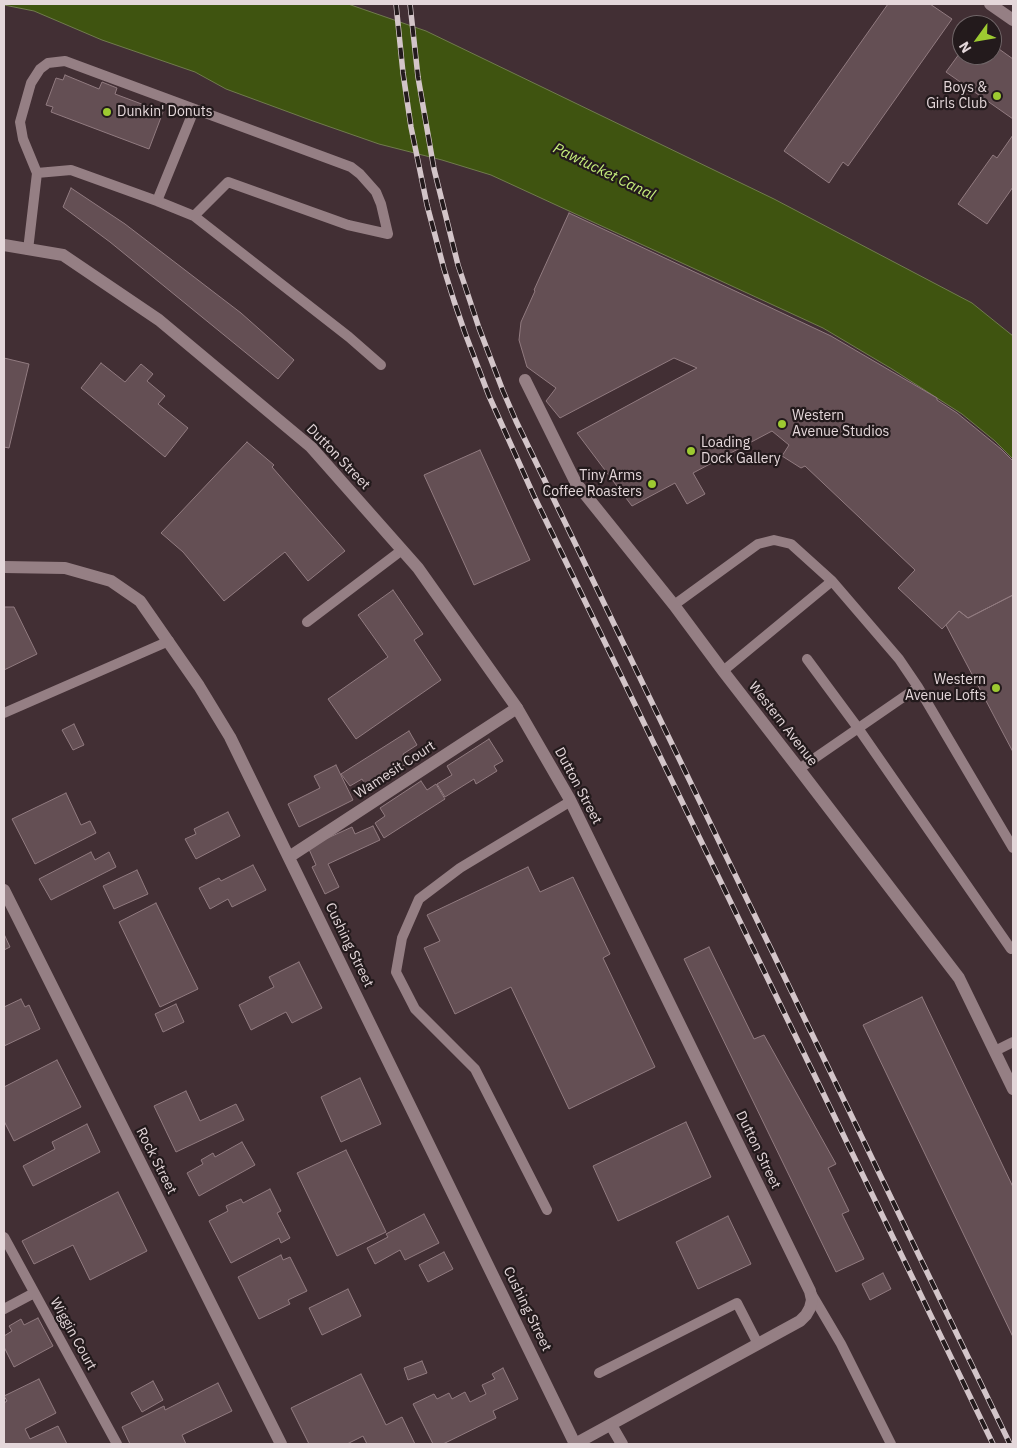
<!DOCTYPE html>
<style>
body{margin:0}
#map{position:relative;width:1017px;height:1448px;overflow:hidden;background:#422f34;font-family:"IBM Plex Sans",sans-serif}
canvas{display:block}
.frame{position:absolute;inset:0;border:5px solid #e4d7da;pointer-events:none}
.north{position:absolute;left:952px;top:15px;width:50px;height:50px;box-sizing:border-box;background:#231a1c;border:1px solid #706668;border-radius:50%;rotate:238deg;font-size:14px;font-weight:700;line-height:20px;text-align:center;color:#e4d7da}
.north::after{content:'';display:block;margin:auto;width:18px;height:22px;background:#9dca31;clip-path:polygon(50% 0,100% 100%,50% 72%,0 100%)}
</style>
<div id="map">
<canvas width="1017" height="1448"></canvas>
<div class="frame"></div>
<div class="north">N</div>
</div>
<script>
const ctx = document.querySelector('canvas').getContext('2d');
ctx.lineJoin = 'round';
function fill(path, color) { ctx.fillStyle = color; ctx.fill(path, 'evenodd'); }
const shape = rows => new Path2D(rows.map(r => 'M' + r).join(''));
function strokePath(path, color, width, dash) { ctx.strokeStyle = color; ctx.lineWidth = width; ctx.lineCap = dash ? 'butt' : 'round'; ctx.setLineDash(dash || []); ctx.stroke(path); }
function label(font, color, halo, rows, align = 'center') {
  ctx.font = font + ' "IBM Plex Sans",sans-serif'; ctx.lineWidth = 4.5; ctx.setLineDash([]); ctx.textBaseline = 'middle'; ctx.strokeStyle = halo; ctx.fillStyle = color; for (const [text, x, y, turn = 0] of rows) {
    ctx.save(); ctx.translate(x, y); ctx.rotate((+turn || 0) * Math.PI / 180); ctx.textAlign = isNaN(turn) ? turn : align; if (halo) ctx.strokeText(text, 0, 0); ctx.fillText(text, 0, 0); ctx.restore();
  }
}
const water = shape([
 [4,4,348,4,426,31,774,199,972,303,1013,336,1013,459,995,441,962,414,892,369,823,328,491,175,442,160,379,144,313,121,226,89,195,72,102,40,34,11,4,5,4,4]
]);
const building = shape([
 [888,4,930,4,952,19,848,166,843,162,829,183,784,151,888,4],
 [992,44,1013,59,1013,119,946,72,962,50,962,55,992,55,992,44],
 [65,75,99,89,102,82,117,88,115,94,163,112,149,149,51,112,53,107,46,105,56,78,63,80,65,75],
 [1013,135,1013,187,987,224,958,204,993,155,997,158,1013,135],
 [71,188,125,224,241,313,294,360,278,379,110,242,63,207,71,188],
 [569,213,831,336,937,398,937,400,957,413,1001,449,1013,461,1013,595,968,618,959,611,942,629,898,588,915,570,805,466,801,468,782,456,789,445,772,431,693,473,705,494,687,504,675,483,632,506,577,433,697,368,674,358,560,418,546,401,556,388,527,367,519,340,521,322,535,291,534,290,569,213],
 [4,358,29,364,9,448,4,447,4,358],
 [101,363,125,382,141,364,153,374,147,381,165,396,158,404,188,428,165,457,81,388,101,363],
 [247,442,274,465,272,467,345,551,308,581,285,552,224,601,183,552,161,533,247,442],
 [480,450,530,560,474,585,424,475,480,450],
 [393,590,423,634,414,640,441,680,356,739,328,699,388,657,358,615,393,590],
 [1013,595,1013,752,946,625,959,611,968,618,1013,595],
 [4,607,14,607,37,654,4,670,4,607],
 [74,724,84,745,73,750,62,730,74,724],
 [409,731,417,745,403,754,408,763,368,789,362,779,350,786,341,774,409,731],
 [489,739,503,761,494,766,497,771,476,784,474,779,445,797,437,784,452,775,447,766,489,739],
 [336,765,353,800,299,827,288,804,320,788,314,776,336,765],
 [421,781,427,790,436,784,445,799,384,838,375,823,385,816,380,808,421,781],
 [66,793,81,825,90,821,96,833,35,864,12,819,66,793],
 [228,812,240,836,196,859,185,839,196,834,194,829,228,812],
 [373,826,380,840,328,864,339,887,325,894,312,867,316,865,308,847,352,827,355,834,373,826],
 [91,852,95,860,109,852,116,867,51,900,39,879,91,852],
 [253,865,266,890,232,907,228,899,210,909,199,888,219,878,221,881,253,865],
 [528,867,540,892,573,877,610,954,603,958,655,1067,569,1109,511,987,455,1014,424,948,440,941,427,915,528,867],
 [137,870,148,894,114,909,103,886,137,870],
 [156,903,198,989,160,1007,119,922,156,903],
 [4,934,10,947,4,950,4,934],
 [709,947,754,1039,764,1035,836,1164,828,1168,849,1211,842,1214,864,1259,836,1272,684,959,709,947],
 [299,962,322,1008,292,1023,286,1012,251,1030,239,1005,274,987,269,977,299,962],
 [922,997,1013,1187,1013,1337,863,1025,922,997],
 [21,999,25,1007,29,1005,40,1029,4,1046,4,1007,21,999],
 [176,1004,184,1022,163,1032,155,1014,176,1004],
 [57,1060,81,1107,14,1141,4,1121,4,1087,57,1060],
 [360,1078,381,1124,341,1142,321,1097,360,1078],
 [186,1091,200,1121,236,1104,244,1120,176,1152,154,1106,186,1091],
 [686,1122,711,1177,618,1221,593,1166,686,1122],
 [87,1124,100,1152,33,1186,23,1166,55,1149,52,1142,87,1124],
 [242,1142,255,1165,199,1196,187,1173,203,1164,201,1160,213,1153,215,1157,242,1142],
 [346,1150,386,1232,337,1256,297,1173,346,1150],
 [270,1189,281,1211,277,1213,290,1238,281,1243,279,1238,231,1263,209,1221,228,1211,226,1206,241,1199,243,1203,270,1189],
 [118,1192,147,1251,90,1280,73,1245,34,1264,22,1241,118,1192],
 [424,1214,439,1243,405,1260,400,1250,375,1264,367,1248,388,1237,386,1234,424,1214],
 [728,1216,751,1264,698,1289,676,1242,728,1216],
 [444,1252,453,1269,428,1282,419,1265,444,1252],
 [281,1255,283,1260,290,1257,307,1291,288,1300,290,1304,259,1319,238,1277,281,1255],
 [883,1273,891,1289,870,1300,862,1284,883,1273],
 [348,1289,361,1316,322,1335,309,1308,348,1289],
 [38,1318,53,1346,14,1367,4,1347,4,1336,12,1331,9,1326,21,1319,24,1325,38,1318],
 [422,1361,427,1373,408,1380,404,1368,422,1361],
 [503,1368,518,1399,493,1411,496,1418,443,1444,433,1444,413,1404,434,1394,437,1399,449,1393,452,1399,465,1392,470,1402,486,1394,482,1385,495,1379,492,1374,503,1368],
 [361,1374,386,1425,402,1417,415,1444,367,1444,363,1436,347,1444,309,1444,291,1408,361,1374],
 [39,1379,56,1413,25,1429,30,1439,58,1426,67,1444,4,1444,4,1403,7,1401,4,1396,39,1379],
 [153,1381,163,1400,142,1412,131,1393,153,1381],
 [218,1383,232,1411,182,1435,186,1444,130,1444,122,1427,164,1406,165,1410,218,1383]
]);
const lane = shape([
 [37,173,71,170,157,201,194,216,349,337,381,365],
 [157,201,194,110],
 [28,250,37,173,23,139,20,122,31,83,40,69,48,63,65,61,351,167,360,174,376,192,381,204,388,234,348,225,228,182,194,216],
 [674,605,758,544,774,540,791,544,832,581,899,659,918,687],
 [307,622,402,550],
 [807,659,858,728,1011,949,1013,947],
 [723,671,832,581],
 [4,713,169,641],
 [799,769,918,687,1013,848],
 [995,1051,1013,1042],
 [547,1210,475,1069,415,1009,396,972,402,938,419,899,460,868,571,801],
 [4,1237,117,1444],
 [811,1293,841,1344,891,1444],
 [4,1309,34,1293],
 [599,1373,737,1303,758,1344]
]);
const street = shape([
 [990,4,1013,20],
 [525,380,576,483,674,605,723,671,799,769,959,978,1013,1089],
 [4,567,65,568,111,581,140,601,199,686,230,737,575,1444],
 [289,857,517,708],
 [611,1425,622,1444]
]);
const secondary = shape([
 [4,245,63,255,159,320,311,447,418,568,517,708,569,798,810,1291,812,1300,810,1308,806,1315,800,1321,575,1444],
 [4,890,281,1444]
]);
const rail = shape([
 [396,4,403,73,411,127,427,205,444,269,454,301,465,333,489,396,534,496,993,1444],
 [410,4,418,77,434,169,458,265,479,328,503,391,516,421,1010,1444]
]);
const markers = [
 [997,96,5,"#9dca31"],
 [107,112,5,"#9dca31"],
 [782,424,5,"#9dca31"],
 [691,451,5,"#9dca31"],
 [652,484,5,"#9dca31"],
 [996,688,5,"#9dca31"]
];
const poiNames = [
 ["Boys &",987,88],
 ["Girls Club",987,104],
 ["Dunkin' Donuts",117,112,"left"],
 ["Western",792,416,"left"],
 ["Avenue Studios",792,432,"left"],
 ["Loading",701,443,"left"],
 ["Dock Gallery",701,459,"left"],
 ["Tiny Arms",642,476],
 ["Coffee Roasters",642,492],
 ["Western",986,680],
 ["Avenue Lofts",986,696]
];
const streetNames = [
 ["Dutton Street",338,457,46],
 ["Western Avenue",783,724,52],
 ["Wamesit Court",395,770,-33],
 ["Dutton Street",578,786,62],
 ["Cushing Street",349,945,64],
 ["Dutton Street",758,1150,64],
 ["Rock Street",156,1161,63],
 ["Cushing Street",527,1309,64],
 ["Wiggin Court",73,1334,61]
];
const waterNames = [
 ["Pawtucket Canal",604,172,26]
];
fill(water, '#3f5410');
strokePath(water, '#707b4d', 1);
fill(building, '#644f54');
strokePath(building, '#917b80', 1);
strokePath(lane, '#957f84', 10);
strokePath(street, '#957f84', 12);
strokePath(secondary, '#957f84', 12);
strokePath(rail, '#d3c5c9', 5.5);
strokePath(rail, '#231a1c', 4, [11]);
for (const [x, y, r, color] of markers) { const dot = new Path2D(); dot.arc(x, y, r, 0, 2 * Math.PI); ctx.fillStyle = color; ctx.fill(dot); strokePath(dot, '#231a1c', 2); }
label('14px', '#e4d7da', '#231a1c', poiNames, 'right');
label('14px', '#e4d7da', '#231a1c', streetNames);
label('italic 15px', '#c5ed7b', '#231a1c', waterNames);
</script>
